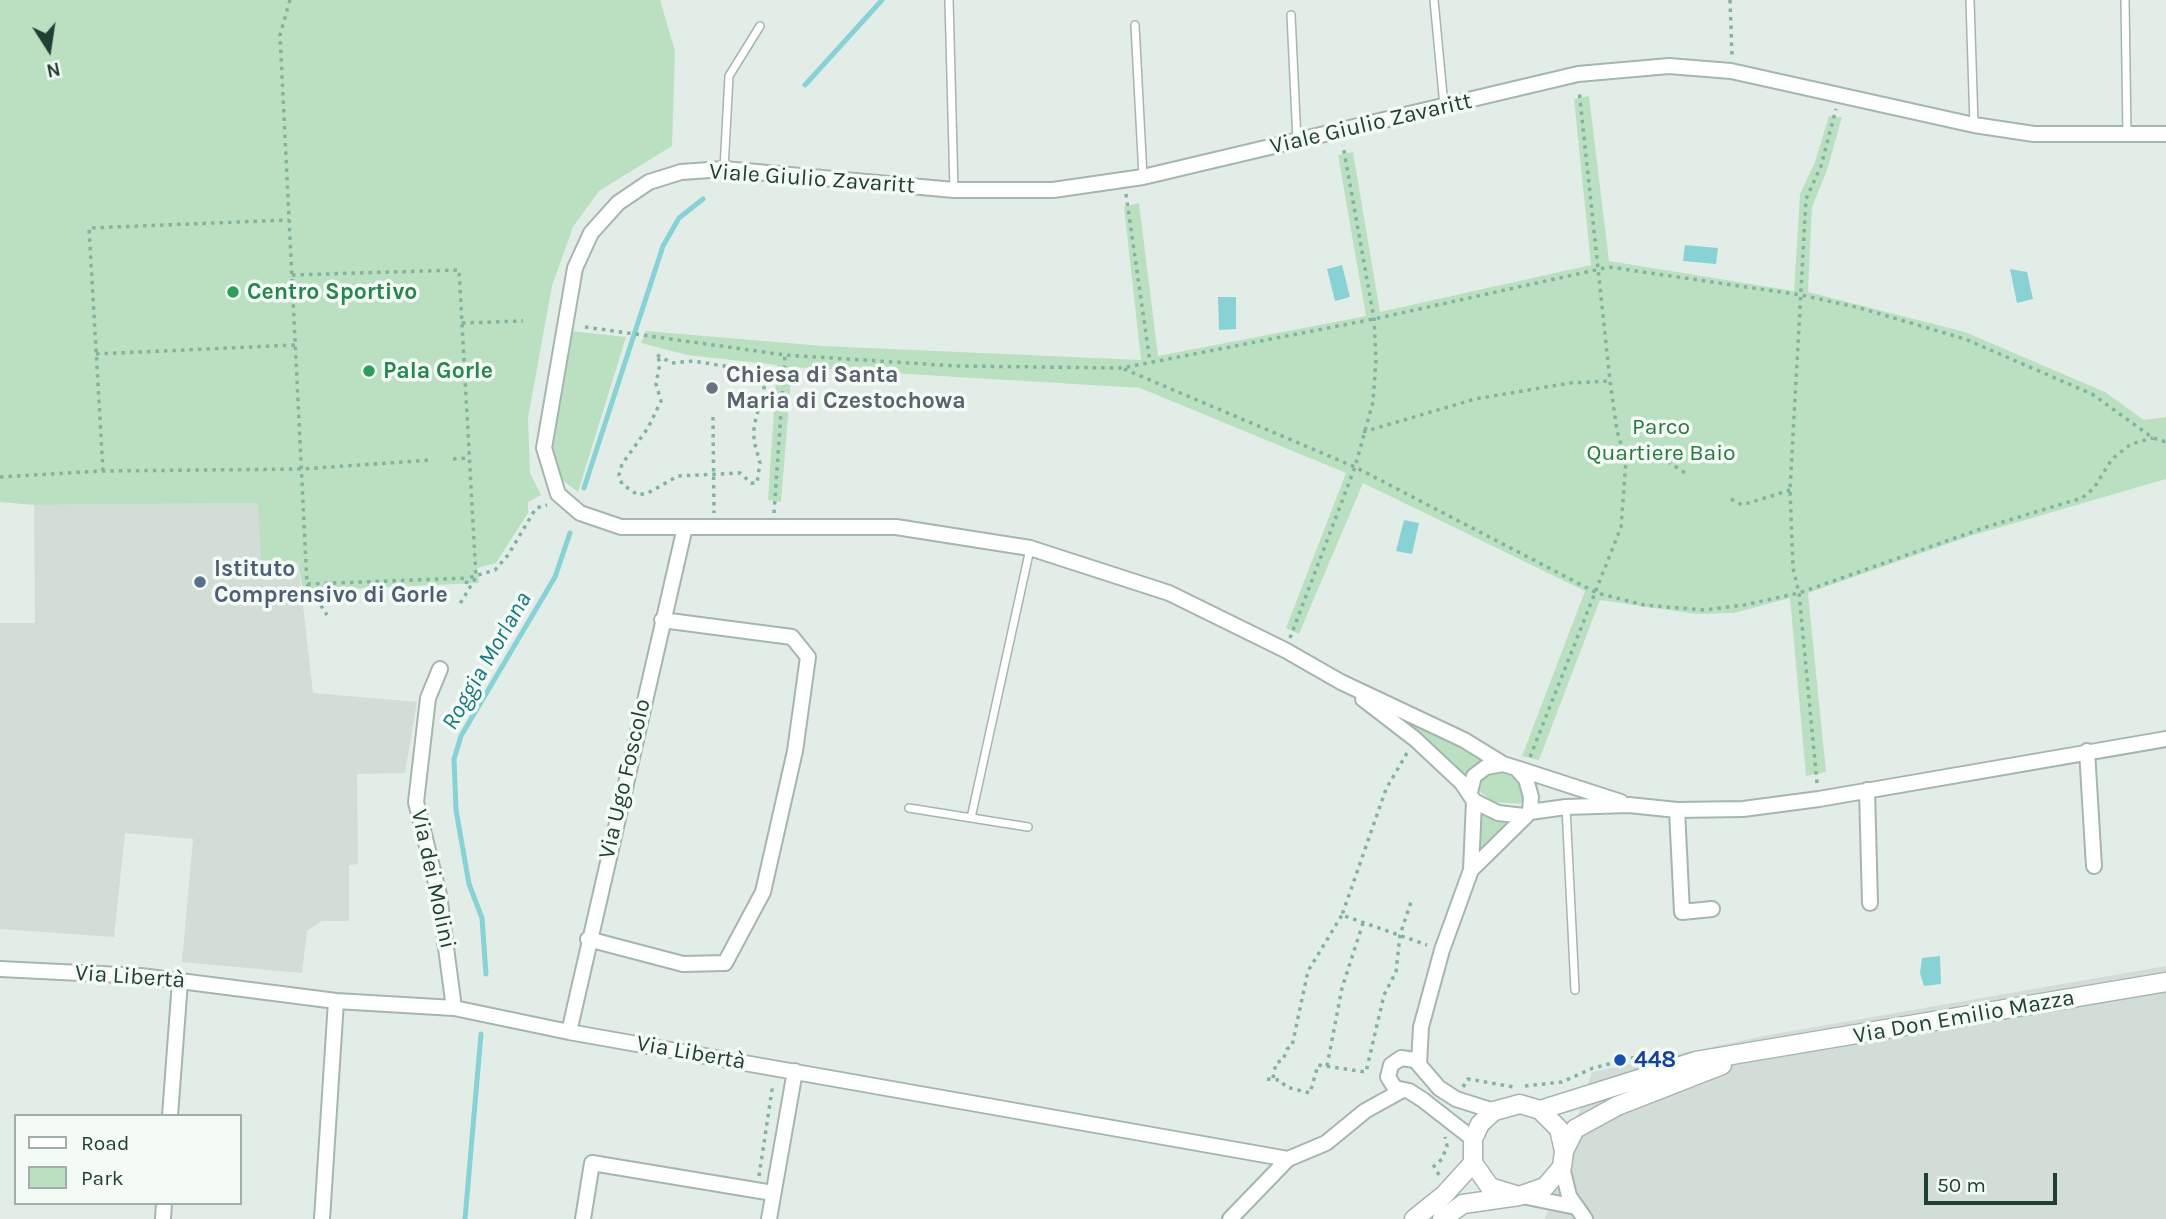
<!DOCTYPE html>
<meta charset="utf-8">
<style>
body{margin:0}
#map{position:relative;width:2166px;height:1219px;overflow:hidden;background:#e3ede8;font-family:Karla,sans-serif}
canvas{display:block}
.legend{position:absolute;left:14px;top:1114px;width:228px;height:91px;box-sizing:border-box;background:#f4faf6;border:2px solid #a0b0a8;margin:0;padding:9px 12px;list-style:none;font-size:21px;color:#214034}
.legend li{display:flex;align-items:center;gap:14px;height:35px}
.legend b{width:35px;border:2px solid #a0b0a8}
.north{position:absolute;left:14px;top:14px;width:70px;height:70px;-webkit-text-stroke:5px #f4faf6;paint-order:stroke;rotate:168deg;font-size:19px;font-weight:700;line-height:28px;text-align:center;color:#214034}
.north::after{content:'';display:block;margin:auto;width:24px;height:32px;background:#214034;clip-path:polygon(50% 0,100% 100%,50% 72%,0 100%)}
.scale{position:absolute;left:1924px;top:1173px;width:133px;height:32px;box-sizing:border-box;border:4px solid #214034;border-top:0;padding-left:9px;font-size:21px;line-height:24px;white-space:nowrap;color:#214034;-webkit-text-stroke:5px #f4faf6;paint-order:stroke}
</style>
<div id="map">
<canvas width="2166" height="1219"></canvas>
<ul class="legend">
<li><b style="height:9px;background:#fff"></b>Road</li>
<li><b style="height:19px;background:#bbe0c1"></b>Park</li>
</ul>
<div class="north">N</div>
<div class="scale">50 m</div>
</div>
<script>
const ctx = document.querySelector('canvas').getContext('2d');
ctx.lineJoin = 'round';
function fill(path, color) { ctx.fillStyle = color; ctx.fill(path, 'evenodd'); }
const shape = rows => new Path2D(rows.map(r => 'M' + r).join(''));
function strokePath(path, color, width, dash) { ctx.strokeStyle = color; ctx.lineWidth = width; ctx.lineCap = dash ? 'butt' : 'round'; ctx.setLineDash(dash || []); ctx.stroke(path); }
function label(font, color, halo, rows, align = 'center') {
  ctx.font = font + ' Karla,sans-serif'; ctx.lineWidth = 7; ctx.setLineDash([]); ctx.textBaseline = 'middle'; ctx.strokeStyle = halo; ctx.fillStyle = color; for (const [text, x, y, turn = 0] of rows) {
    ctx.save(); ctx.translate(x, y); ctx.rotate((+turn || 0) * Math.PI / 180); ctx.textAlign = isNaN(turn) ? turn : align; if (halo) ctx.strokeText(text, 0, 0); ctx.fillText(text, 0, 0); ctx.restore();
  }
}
const built = shape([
 [259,503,298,562,313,693,417,702,405,773,357,774,358,864,349,865,349,921,322,921,307,931,302,973,182,962,193,839,125,833,114,937,0,929,0,623,35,623,34,505],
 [2166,966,2166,1219,1545,1219,1592,1072,1769,1035]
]);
const green = shape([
 [0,0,660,0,675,51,672,146,599,191,573,227,552,286,528,418,530,473,541,495,528,502,528,513,496,563,477,568,479,583,303,591,298,562,261,560,258,503,34,505,0,502],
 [1589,96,1609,261,1794,291,1800,194,1815,162,1829,116,1842,117,1827,170,1812,207,1808,292,1965,332,2105,392,2144,420,2166,417,2166,479,1970,536,1808,593,1826,772,1806,776,1790,598,1734,613,1696,614,1600,600,1539,760,1522,756,1585,591,1363,483,1299,634,1286,628,1346,473,1140,388,792,367,781,502,768,500,777,365,687,355,641,343,646,331,823,346,1141,360,1124,207,1139,203,1158,356,1366,316,1338,155,1353,152,1380,312,1591,265,1574,99],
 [570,331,626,337,578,492,557,476,551,447],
 [1399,714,1470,752,1484,759,1467,780,1444,755,1399,718],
 [1493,770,1511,771,1516,777,1524,794,1521,804,1493,802,1478,790,1481,779],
 [1476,810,1509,821,1480,850,1476,849]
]);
const water = shape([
 [1685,245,1718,248,1716,264,1683,261],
 [1342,265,1350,297,1335,301,1327,269],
 [2010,269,2027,272,2033,299,2017,303],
 [1218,297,1236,297,1236,329,1219,330],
 [1404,520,1419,523,1412,554,1396,551],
 [1940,956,1941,984,1924,986,1920,973,1922,958]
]);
const stream = shape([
 [805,85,882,0],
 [584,488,663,246,679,218,703,199],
 [486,974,482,918,469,884,456,810,454,759,461,736,555,577,570,533],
 [465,1219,481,1034]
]);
const path = shape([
 [290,0,280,35,307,584,468,578],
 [1730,0,1732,55],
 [1126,194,1150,362],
 [292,275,459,270,476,577,458,607],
 [462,323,523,321],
 [585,327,785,355,956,366,1122,368,1374,319,1609,267,1801,295,1860,308,1965,339,2092,394,2153,438,2166,442],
 [96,354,295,345],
 [657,355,672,363,693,361,768,373,754,426,754,441,760,463,757,483,751,483,740,473,678,476,648,493,638,495,622,484,619,475,622,464,648,428,661,401,656,384,660,363,657,355],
 [1124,369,1355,467,1597,593,1644,605,1704,610,1744,605,1799,593,1989,526,2082,498,2094,488,2112,459,2131,444,2153,438],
 [713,417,714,513],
 [1363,432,1475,399,1570,383,1610,381],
 [453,459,468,458],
 [1626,460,1664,459,1688,475],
 [103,471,89,228,289,220],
 [0,477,103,471,302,469,431,460],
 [1731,499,1742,505,1790,490],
 [774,513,785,355],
 [307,584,327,615],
 [466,584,468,578,495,570,508,555,536,508,547,505],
 [1290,638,1355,467,1373,402,1376,360,1374,319,1343,145],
 [1407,753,1386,789,1342,915,1427,945],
 [1530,757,1621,527,1626,460,1617,431,1610,381,1579,90],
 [1817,783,1799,593,1793,568,1790,490,1806,199,1821,166,1836,109],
 [1327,1066,1342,988,1363,923],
 [1273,1078,1276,1063,1283,1060,1287,1049,1292,1046,1308,971,1342,915],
 [1267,1079,1280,1080,1286,1087,1310,1093,1318,1065,1366,1072,1384,995,1396,972,1400,935,1411,902],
 [1525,1086,1562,1082,1593,1068,1636,1057,1645,1058],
 [1463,1087,1468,1079,1514,1087],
 [1439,1175,1434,1166,1442,1159,1447,1146,1445,1137],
 [759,1176,772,1090,778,1091]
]);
const service = shape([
 [949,0,954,190],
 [1434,0,1444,106],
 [1970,0,1974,125],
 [2125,0,2127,135],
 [1291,15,1297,141],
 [1135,25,1143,177],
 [724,169,729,76,760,26],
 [1566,807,1575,990],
 [909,808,1028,827],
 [971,818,1030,549]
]);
const minor = shape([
 [440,669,428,698,416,802,439,895,454,1008],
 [1363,699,1415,739,1462,783,1474,801,1498,813,1524,816],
 [2087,751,2094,866],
 [1503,764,1464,740,1341,682,1285,650,1169,593,1030,548,896,527,621,527,580,513,558,494,544,448,575,268,591,233,618,203,649,182,681,172,724,169,954,190,1053,190,1143,177,1578,74,1669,66,1731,71,1974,125,2034,134,2166,134],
 [1516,768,1621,802],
 [1867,790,1870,903],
 [1470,792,1474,776,1486,767,1503,764,1516,768,1526,779,1531,797,1530,812,1471,870],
 [1677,810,1682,912,1712,909],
 [1530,812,1566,807,1629,805,1677,810,1743,809,1819,799,2166,739],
 [588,939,683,964,725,963,763,892,795,751,808,657,792,637,662,620],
 [0,969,141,976,336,1001,454,1008,569,1032,1288,1159,1326,1143,1365,1111,1401,1091],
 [569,1032,685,527],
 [1419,1064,1421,1027,1442,950,1471,870,1474,801],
 [170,1116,180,981],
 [1473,1139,1423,1100,1409,1091,1395,1088,1388,1077,1391,1065,1401,1058,1415,1060,1439,1088,1456,1099,1494,1111],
 [1562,1167,1569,1196,1585,1219],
 [1522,1196,1576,1207],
 [163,1219,164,1203],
 [322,1219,336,1001],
 [583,1219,592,1163,773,1193],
 [769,1219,795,1071],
 [1230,1219,1288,1159]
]);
const tertiary = shape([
 [1540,1110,1696,1061,2166,982],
 [1564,1151,1575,1129,1617,1106,1722,1065],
 [1414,1219,1444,1195,1473,1163],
 [1442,1219,1463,1204,1519,1196,1545,1187,1562,1167,1564,1151,1559,1129,1540,1110,1520,1104,1494,1111,1480,1124,1473,1139,1473,1163,1490,1187,1519,1196]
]);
const markers = [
 [233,292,7,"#2e9e5b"],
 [369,371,7,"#2e9e5b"],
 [712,388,7,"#6b7280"],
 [200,582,7,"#5c6f8a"],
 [1620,1060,7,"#1a4fb4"]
];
const streetNames = [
 ["Viale Giulio Zavaritt",1371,124,-13],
 ["Viale Giulio Zavaritt",812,179,4],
 ["Via Ugo Foscolo",625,779,-77],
 ["Via dei Molini",433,879,78],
 ["Via Libertà",130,977,4],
 ["Via Don Emilio Mazza",1964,1017,-10],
 ["Via Libertà",691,1053,10]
];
const leisureNames = [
 ["Centro Sportivo",247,292],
 ["Pala Gorle",383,371]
];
const worshipNames = [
 ["Chiesa di Santa",726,375],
 ["Maria di Czestochowa",726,401]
];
const parkNames = [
 ["Parco",1661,427],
 ["Quartiere Baio",1661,453]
];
const serviceNames = [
 ["Istituto",214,569],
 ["Comprensivo di Gorle",214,595]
];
const transitNames = [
 ["448",1634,1060]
];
const waterNames = [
 ["Roggia Morlana",487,661,-60]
];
fill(built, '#d1ddd6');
fill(green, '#bbe0c1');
fill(water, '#88d2d5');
strokePath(stream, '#88d2d5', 5);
strokePath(service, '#a5b6ae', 10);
strokePath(minor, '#a5b6ae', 18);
strokePath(tertiary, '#a5b6ae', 21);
strokePath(path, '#81b39e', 3.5, [3.5, 5]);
strokePath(service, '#fff', 7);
strokePath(minor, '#fff', 14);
strokePath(tertiary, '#fff', 18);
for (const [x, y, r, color] of markers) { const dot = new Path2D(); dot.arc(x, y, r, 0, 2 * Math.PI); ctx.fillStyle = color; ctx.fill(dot); strokePath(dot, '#f4faf6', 2.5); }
label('23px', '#214034', '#f4faf6', streetNames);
label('bold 23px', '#27864d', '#f4faf6', leisureNames, 'left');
label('bold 23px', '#5b616d', '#f4faf6', worshipNames, 'left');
label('23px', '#29793f', '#f4faf6', parkNames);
label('bold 23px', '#4e5e75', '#f4faf6', serviceNames, 'left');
label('bold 23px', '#164399', '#f4faf6', transitNames, 'left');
label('italic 24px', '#18797f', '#f4faf6', waterNames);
</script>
